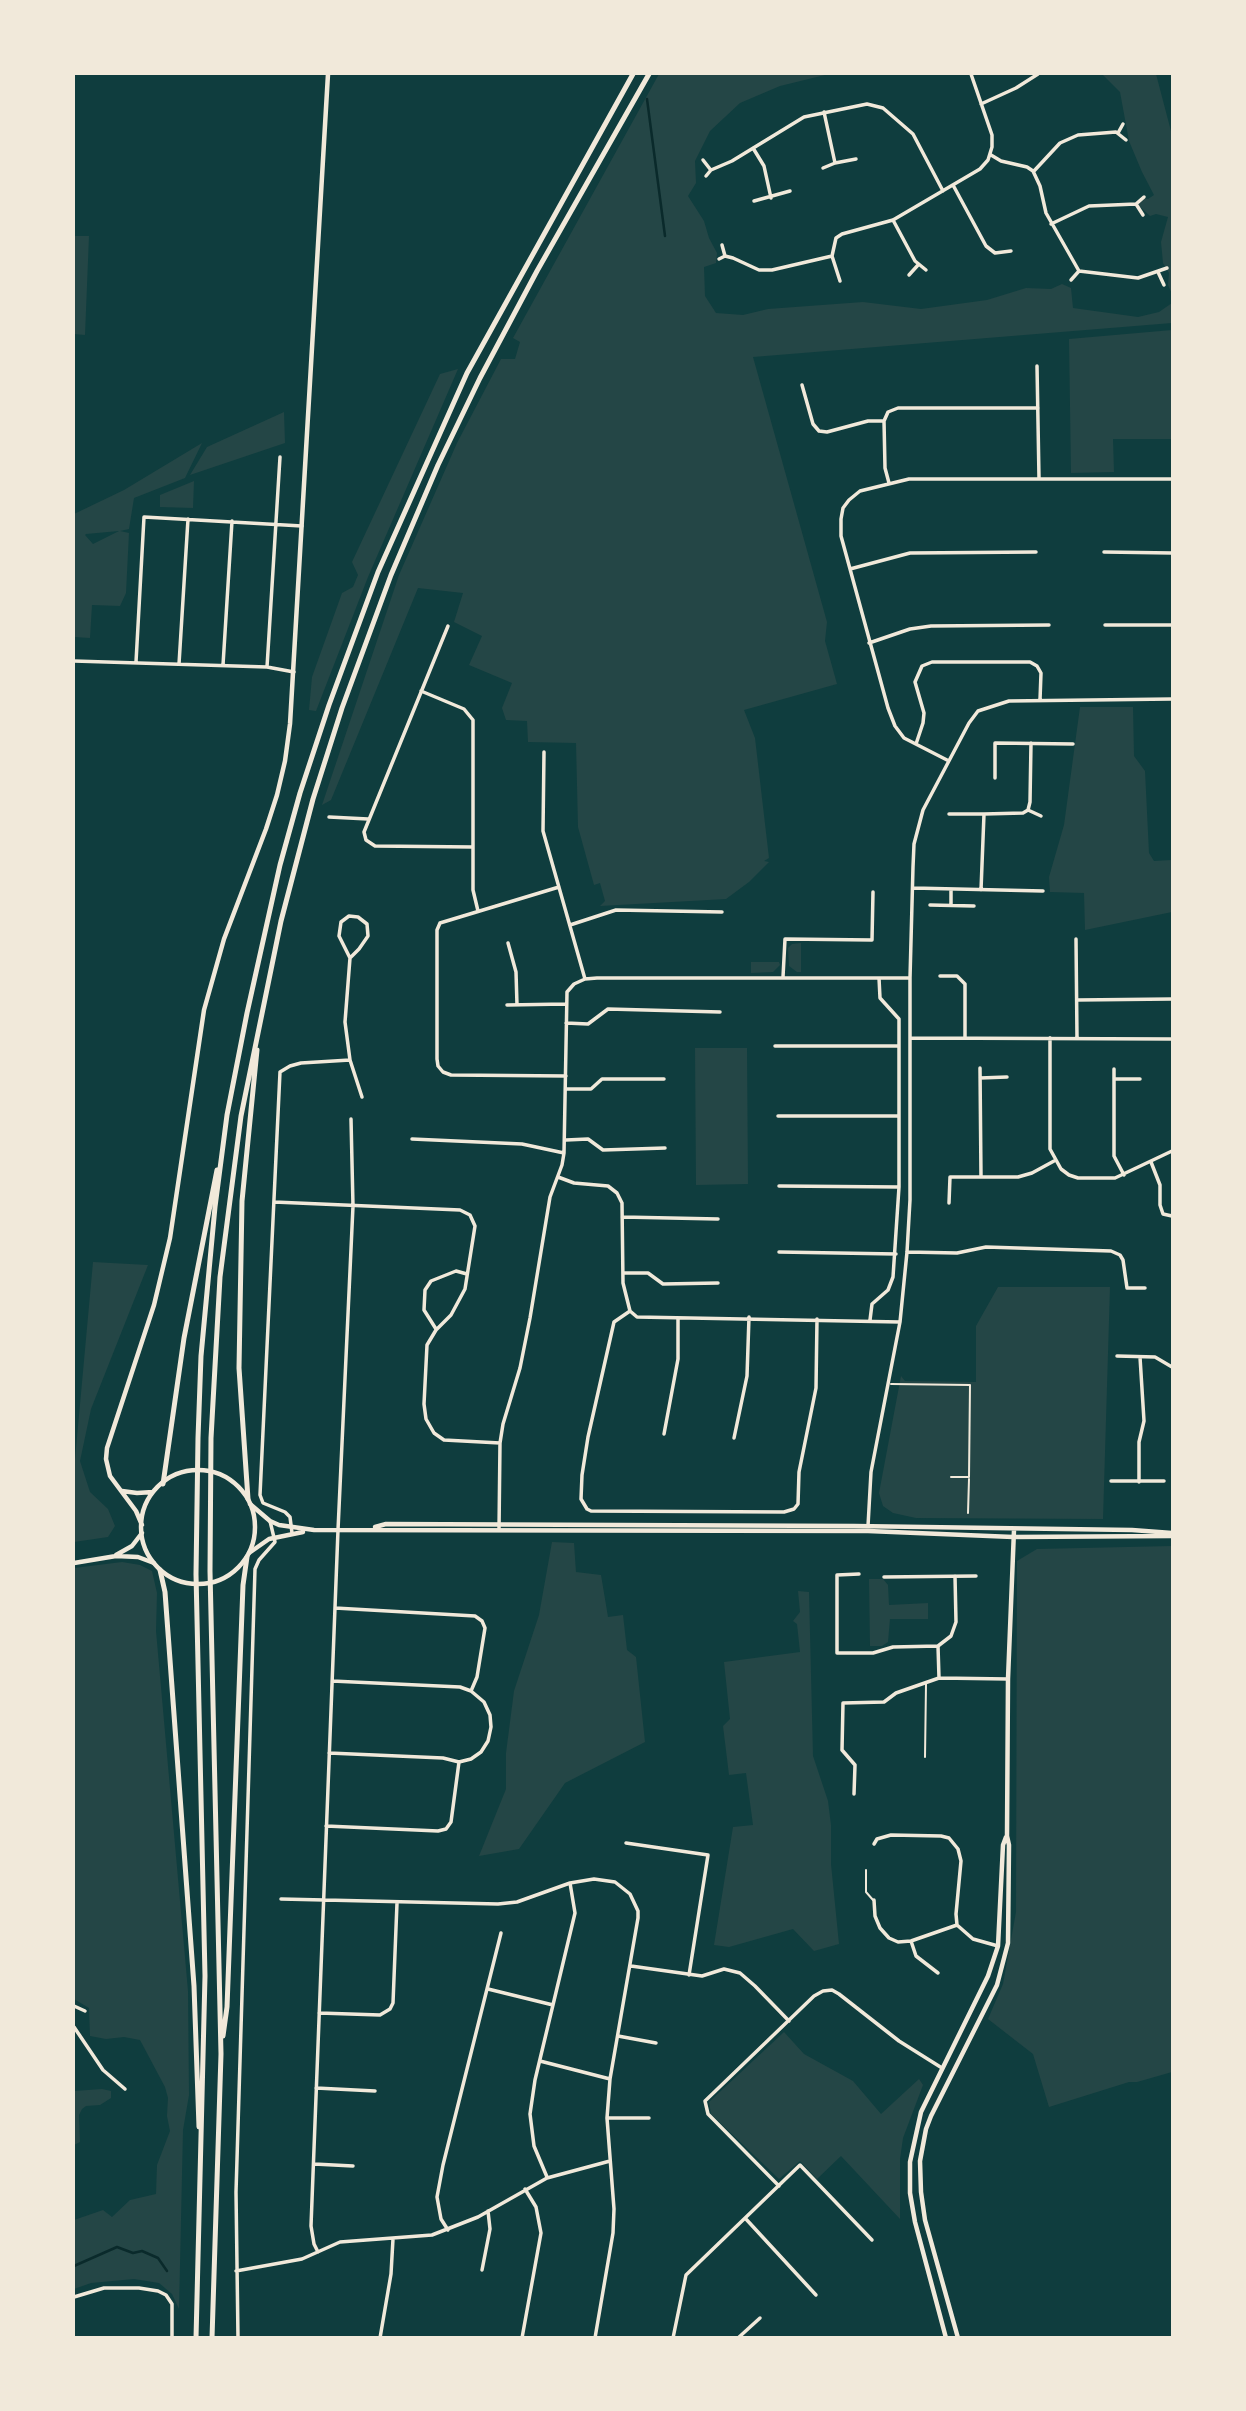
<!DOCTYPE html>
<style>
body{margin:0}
#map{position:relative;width:1246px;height:2411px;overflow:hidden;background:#0f3d3e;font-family:"Exo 2",sans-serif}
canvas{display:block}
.frame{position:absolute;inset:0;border:75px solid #f1e9da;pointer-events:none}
</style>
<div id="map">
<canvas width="1246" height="2411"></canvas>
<div class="frame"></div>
</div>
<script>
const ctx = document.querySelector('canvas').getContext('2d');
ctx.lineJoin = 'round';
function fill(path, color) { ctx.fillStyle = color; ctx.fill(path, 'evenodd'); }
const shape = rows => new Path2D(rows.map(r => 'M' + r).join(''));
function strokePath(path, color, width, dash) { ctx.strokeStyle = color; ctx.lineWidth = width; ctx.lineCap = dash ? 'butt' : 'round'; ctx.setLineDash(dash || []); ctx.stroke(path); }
const green = shape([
 [659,74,829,74,780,86,740,103,710,131,695,161,696,183,688,196,704,221,709,238,717,253,716,263,704,267,705,296,716,313,743,315,768,309,863,302,921,309,987,300,1026,288,1051,289,1062,284,1071,288,1073,308,1138,317,1159,312,1172,303,1172,323,753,357,827,622,825,641,837,684,744,710,755,738,769,858,764,861,769,862,749,882,726,899,600,906,605,901,600,883,594,885,578,827,576,743,528,742,527,721,506,720,502,708,512,683,469,665,482,636,454,622,463,593,418,588,331,800,322,805,399,575,457,443,501,359,515,359,520,342,513,338],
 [1102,74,1156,74,1172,135,1172,294,1168,285,1169,273,1163,263,1161,242,1168,217,1156,214,1150,216,1137,204,1144,198,1148,199,1154,195,1142,172,1129,141,1120,92],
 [74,236,89,236,85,335,74,334],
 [1172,330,1172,439,1113,439,1114,472,1071,473,1069,339],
 [458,369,368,577,316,711,309,710,312,677,342,593,353,587,358,575,352,562,440,374],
 [284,412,285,443,190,475,207,447],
 [202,443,185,478,134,498,129,529,120,531,129,533,126,593,120,606,92,605,90,638,74,637,74,514,124,490],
 [119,531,93,544,85,535,86,534],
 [194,481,193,508,160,507,160,495],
 [1080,707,1133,707,1134,756,1145,771,1149,853,1154,861,1171,860,1172,912,1085,930,1084,893,1050,892,1049,877,1064,825],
 [801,943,801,972,797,972,789,966,788,948,792,944],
 [751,962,779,962,780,965,773,972,751,973],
 [695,1048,747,1048,748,1184,696,1185],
 [93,1262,148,1265,91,1409,80,1461,90,1492,108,1509,115,1526,108,1537,74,1542,74,1470],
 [998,1287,1110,1287,1103,1519,916,1518,893,1513,883,1506,879,1493,901,1376,905,1381,976,1382,976,1326],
 [552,1542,574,1543,576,1572,601,1575,608,1617,623,1615,627,1650,636,1657,645,1742,565,1783,519,1849,479,1856,506,1789,506,1753,514,1691,539,1615],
 [1172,1546,1172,2072,1137,2082,1129,2082,1049,2107,1033,2054,988,2019,1003,1984,1016,1912,1017,1561,1037,1549],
 [122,1562,140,1565,152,1571,157,1593,156,1631,188,1991,189,2095,183,2130,179,2309,172,2294,159,2283,134,2279,91,2283,74,2289,74,2220,103,2210,112,2217,130,2200,156,2194,157,2165,170,2131,167,2116,168,2098,165,2087,140,2040,124,2037,106,2039,90,2036,89,2008,74,1999,74,1568],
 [869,1579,883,1579,888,1585,889,1605,928,1603,928,1619,890,1619,888,1642,882,1646,870,1646],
 [798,1591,809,1592,813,1756,828,1801,831,1825,831,1864,839,1944,814,1951,793,1929,729,1947,714,1945,733,1827,753,1825,746,1773,729,1775,723,1726,730,1719,724,1662,800,1652,797,1624,793,1621,800,1612],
 [784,2032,804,2054,853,2081,881,2114,919,2079,923,2085,903,2138,900,2159,900,2219,841,2156,817,2179,800,2161,779,2179,711,2114,709,2102],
 [102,2089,111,2091,111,2098,100,2105,86,2106,82,2109,79,2115,80,2142,74,2145,74,2091]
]);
const stream = shape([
 [647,99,665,236],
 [74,2266,117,2247,133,2253,142,2251,158,2258,167,2271]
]);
const service = shape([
 [891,1384,970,1385,969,1477,951,1477],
 [968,1513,969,1479],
 [925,1757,926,1684],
 [866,1870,866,1892,873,1900]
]);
const minor = shape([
 [981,104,1016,88,1038,74],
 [824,112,835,163],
 [1118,133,1123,124],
 [753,148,764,166,771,198],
 [991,155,1001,161,1027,167,1033,171,1040,186,1046,213,1079,271,1138,278,1167,268],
 [703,160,710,169],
 [823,168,835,163,856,159],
 [1034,171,1060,143,1078,135,1116,132,1126,140],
 [706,176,711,170,732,161,804,117,867,104,883,108,913,134,943,191],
 [953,185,986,246,995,253,1011,251],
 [754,201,790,191],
 [1143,215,1136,204,1144,197],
 [893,220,915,261,926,270],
 [1051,224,1089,206,1136,204],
 [722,245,725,256],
 [719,259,725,256,733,258,759,270,772,270,832,256],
 [1158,272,1164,285],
 [909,275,918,265],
 [1071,280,1079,271],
 [840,281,832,256,836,238,842,234,893,220,980,169,988,160,992,147,992,135,971,74],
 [1037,366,1039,478],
 [802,385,813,424,819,431,827,432,868,421,884,421],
 [889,483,885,468,884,421,888,412,898,408,1038,408],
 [1104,552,1172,553],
 [850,569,910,553,1036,552],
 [1105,625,1172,625],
 [448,626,364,832,366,840,375,846,473,847],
 [869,643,910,629,931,626,1049,625],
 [74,661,267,667,294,672],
 [136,662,144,517,302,526],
 [179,664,188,519],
 [223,665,232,521],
 [267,667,280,457],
 [421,691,464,709,473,720,473,890,478,911],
 [916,744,923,723,924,713,915,682,922,666,932,662,1030,662,1037,666,1041,673,1040,700],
 [544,752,543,831,585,979],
 [947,760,904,738,895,726,888,708,841,536,841,519,843,508,849,500,860,491,909,479,1172,479],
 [995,778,995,743,1073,744],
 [1028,810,1041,816],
 [949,814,984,814],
 [329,817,368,819],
 [559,887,440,923,437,930,437,1059,438,1066,443,1072,451,1075,566,1076],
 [913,888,1043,891],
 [981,890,984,814,1023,813,1028,810,1030,802,1031,743],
 [930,905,974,906],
 [951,905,951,889],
 [570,925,616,910,722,912],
 [1076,939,1077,1038],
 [508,943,516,972,517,1005],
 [350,958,359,949,368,936,367,924,358,917,349,916,341,922,339,936,350,958,345,1022,350,1060,362,1097],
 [940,976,957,976,965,984,965,1038],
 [783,977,785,939,872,940,873,892],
 [1077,1000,1172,999],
 [507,1005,566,1004],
 [566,1023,588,1024,608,1009,720,1012],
 [911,1038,1172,1039],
 [1050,1038,1050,1149,1061,1169,1069,1175,1078,1178,1115,1178,1172,1151],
 [775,1046,899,1046],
 [980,1068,981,1177],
 [1114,1069,1114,1156,1124,1175],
 [980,1078,1007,1077],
 [1114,1079,1140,1079],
 [566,1089,591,1089,602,1079,664,1079],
 [778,1116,899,1116],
 [412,1139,522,1144,564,1153],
 [566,1140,588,1139,603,1150,665,1148],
 [1151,1162,1160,1185,1160,1205,1163,1214,1172,1216],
 [558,1177,574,1183,608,1186,617,1193,622,1203,623,1283,630,1311,637,1317,900,1322],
 [779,1186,899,1187],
 [274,1202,460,1210,470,1215,475,1226,465,1289,451,1315,436,1330,427,1345,424,1404,426,1419,434,1433,444,1440,500,1443],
 [949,1203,950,1177,1018,1177,1032,1173,1054,1161],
 [622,1217,718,1219],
 [779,1252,896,1254],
 [907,1252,957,1253,986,1247,1111,1251,1120,1255,1123,1260,1127,1288,1145,1288],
 [623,1273,648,1273,663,1284,718,1283],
 [630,1311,614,1322,588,1437,582,1475,581,1499,587,1509,591,1511,784,1512,794,1509,798,1504,799,1472,816,1388,817,1319],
 [870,1320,872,1304,888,1290,893,1277,899,1187,899,1019,880,998,879,978],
 [436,1329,424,1310,425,1290,431,1281,456,1271,467,1274],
 [1117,1356,1155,1357,1172,1367],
 [664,1434,678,1359,678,1318],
 [734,1438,747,1376,749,1317],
 [1111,1481,1164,1481],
 [1139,1482,1139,1442,1144,1421,1140,1357],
 [868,1526,871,1472,900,1322,907,1252,910,1200,910,978,913,867,914,844,923,810,969,723,978,711,1009,701,1172,699],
 [499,1530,500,1443,503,1424,520,1368,530,1318,550,1197,562,1165,564,1153,567,992,574,984,585,979,597,978,910,978],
 [292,1533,290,1517,285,1512,263,1503,260,1495,280,1072,290,1066,301,1063,350,1060],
 [859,1574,837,1575,837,1653,873,1653,893,1647,938,1646,939,1678],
 [884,1577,976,1576],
 [335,1608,475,1616,482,1621,485,1628,477,1677,471,1691],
 [938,1646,951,1636,956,1622,955,1576],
 [332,1681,460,1687,471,1691,484,1702,490,1715,491,1727,488,1741,481,1752,471,1759,459,1762],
 [854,1794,855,1765,842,1750,843,1703,884,1702,896,1693,939,1678,1008,1679],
 [326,1826,438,1831,446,1829,451,1822,459,1762,443,1758,329,1753],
 [626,1843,708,1855,689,1975],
 [874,1844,877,1839,891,1835,941,1836,949,1838,958,1849,961,1861,956,1914,957,1925,973,1939,998,1946],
 [281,1899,498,1904,517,1902,570,1883,594,1879,615,1882,630,1894,638,1911,638,1918,610,2079,607,2118,614,2209,613,2233,595,2338],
 [874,1900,875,1916,880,1928,889,1938,898,1942,911,1941,957,1925],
 [911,1941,916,1956,938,1973],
 [631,1966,702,1976,724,1969,740,1973,755,1986,789,2021],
 [488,1989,553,2005],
 [74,2006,85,2011],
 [319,2013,380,2015,390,2009,393,2003,397,1903],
 [74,2027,103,2070,125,2089],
 [618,2036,656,2043],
 [540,2061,610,2079],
 [316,2088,375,2091],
 [607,2118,649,2118],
 [314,2164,353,2166],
 [547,2177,534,2146,530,2114,535,2080,575,1913,570,1883],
 [779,2186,708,2114,705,2101,814,1996,823,1991,832,1990,839,1994,899,2041,942,2068],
 [745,2218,816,2295],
 [448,2230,441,2219,437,2197,443,2165,501,1933],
 [318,2252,314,2244,311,2226,338,1530,353,1206,351,1119],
 [482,2270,490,2229,488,2211],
 [236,2271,302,2259,340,2242,432,2235,478,2217,547,2178,610,2161],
 [74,2297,104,2288,139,2288,158,2291,166,2295,172,2304,172,2338],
 [238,2338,236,2192,255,1569,259,1560,275,1542,270,1521],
 [380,2338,391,2274,393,2239],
 [522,2338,541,2233,536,2207,525,2189],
 [673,2338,686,2275,800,2165,872,2240],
 [738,2338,760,2318]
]);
const tertiary = shape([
 [250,1504,270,1521,279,1525,314,1530,868,1531,1013,1537,1172,1536],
 [375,1527,386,1524,854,1526,1132,1530,1172,1533],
 [249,1553,269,1539,303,1532],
 [116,1555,132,1546,142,1533],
 [74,1563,116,1556,138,1557,154,1563],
 [946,2338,915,2222,910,2193,910,2162,921,2112,988,1976,998,1946,1003,1845,1006,1837],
 [958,2338,925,2220,921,2192,920,2161,926,2129,931,2116,997,1985,1008,1943,1009,1845,1007,1836,1008,1679,1014,1530]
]);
const secondary = shape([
 '141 1527a57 57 0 1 1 114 0a57 57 0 1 1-114 0Z',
 [122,1491,137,1493,153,1492],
 [142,1525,136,1511,110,1476,106,1459,107,1448,154,1305,170,1238,204,1010,224,939,266,829,277,795,285,761,290,724,328,74]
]);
const trunk = shape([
 [163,1484,184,1338,217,1170],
 [248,1499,239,1368,242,1201,257,1050],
 [160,1570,165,1592,194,1986,199,2127],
 [223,2036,227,2007,243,1585,247,1557],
 [196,2338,205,1976,196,1574,198,1438,201,1356,215,1207,227,1115,247,1013,280,865,300,793,329,705,378,572,467,373,633,74],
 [212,2338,221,2054,210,1571,211,1438,220,1277,241,1116,281,921,313,799,342,708,391,575,438,465,480,378,537,271,649,74]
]);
fill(green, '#244646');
strokePath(stream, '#0a2a2b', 2.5);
strokePath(service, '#f1e9da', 2);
strokePath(minor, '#f1e9da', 3.5);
strokePath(tertiary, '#f1e9da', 4.5);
strokePath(secondary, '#f1e9da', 4.5);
strokePath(trunk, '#f1e9da', 5);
</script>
